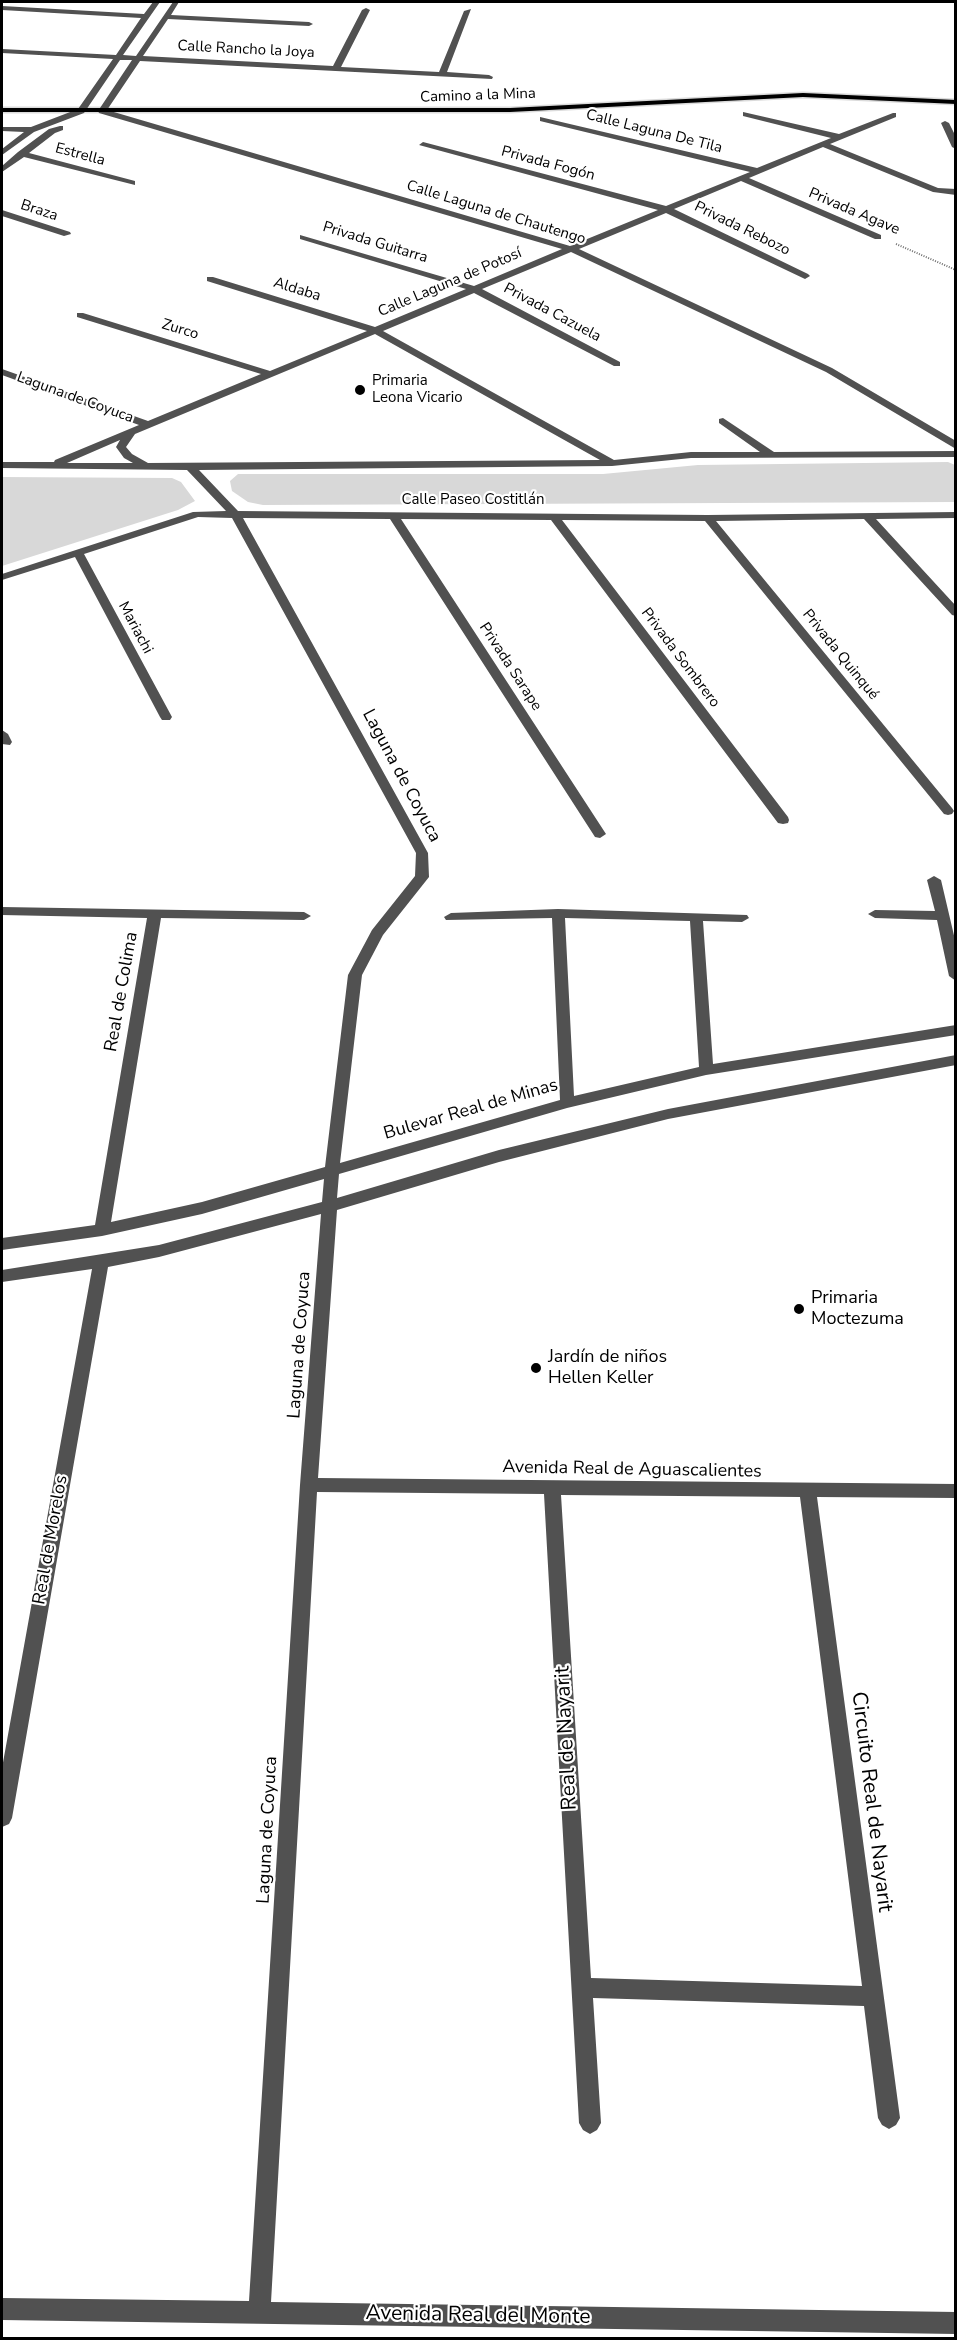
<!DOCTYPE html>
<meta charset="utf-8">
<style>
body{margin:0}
#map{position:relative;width:957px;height:2340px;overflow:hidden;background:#fff;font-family:"Nunito Sans",sans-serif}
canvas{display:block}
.frame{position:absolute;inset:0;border:3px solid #000;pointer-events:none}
</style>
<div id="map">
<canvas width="957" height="2340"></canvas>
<div class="frame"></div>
</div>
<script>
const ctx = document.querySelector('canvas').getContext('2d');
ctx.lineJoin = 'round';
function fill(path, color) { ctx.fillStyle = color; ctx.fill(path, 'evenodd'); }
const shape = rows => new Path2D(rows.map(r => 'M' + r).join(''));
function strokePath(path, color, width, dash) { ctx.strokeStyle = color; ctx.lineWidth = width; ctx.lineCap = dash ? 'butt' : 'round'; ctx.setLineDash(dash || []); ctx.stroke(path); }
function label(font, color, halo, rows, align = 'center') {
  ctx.font = font + ' "Nunito Sans",sans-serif'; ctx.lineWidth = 4.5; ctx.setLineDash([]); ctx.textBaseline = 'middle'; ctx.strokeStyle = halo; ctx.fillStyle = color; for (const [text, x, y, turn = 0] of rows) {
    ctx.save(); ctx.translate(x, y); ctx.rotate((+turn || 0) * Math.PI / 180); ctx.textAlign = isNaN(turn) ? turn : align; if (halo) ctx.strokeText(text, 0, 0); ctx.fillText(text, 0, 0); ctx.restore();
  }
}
const green = shape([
 [948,462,955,465,955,502,263,505,248,502,232,491,230,481,238,474,603,474,698,465],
 [2,477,172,478,181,482,195,501,178,510,2,566]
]);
const path = shape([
 [896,244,956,270]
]);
const minor = shape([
 [153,2,160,2,123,55,136,56,173,2,179,2,171,15,309,22,313,24,309,26,168,19,143,56,333,66,362,10,366,8,370,10,341,67,439,72,464,11,471,9,447,72,489,75,493,77,492,79,140,61,107,110,570,246,658,210,419,145,423,142,666,206,750,172,540,121,540,117,757,168,831,138,743,116,743,112,839,134,893,113,896,113,896,117,830,144,938,188,956,189,956,195,933,192,823,147,749,178,881,235,881,239,875,239,741,181,674,209,808,274,810,276,805,279,666,213,579,249,832,368,956,441,956,449,826,372,571,252,482,289,620,362,620,366,614,366,474,293,383,331,614,460,691,452,760,452,719,423,719,419,723,418,774,452,956,451,956,457,691,458,612,466,199,470,238,511,708,515,956,512,956,518,876,519,956,606,956,616,952,615,864,519,716,521,952,808,954,811,952,814,948,815,944,814,705,521,562,520,788,817,789,820,788,823,783,824,778,823,551,520,401,519,606,834,600,838,595,837,390,519,243,518,428,853,429,877,383,935,362,975,340,1163,560,1100,552,918,446,920,444,917,451,913,558,909,747,915,749,918,742,922,703,921,713,1064,956,1025,956,1035,706,1075,567,1108,339,1174,337,1198,499,1150,668,1109,956,1055,956,1065,668,1119,499,1162,337,1210,318,1478,956,1484,956,1498,817,1497,900,2118,896,2125,889,2129,882,2125,878,2118,864,2006,593,1998,601,2123,597,2130,590,2134,583,2130,579,2123,544,1494,317,1492,271,2302,956,2312,956,2334,2,2320,2,2298,249,2301,300,1485,321,1214,159,1257,108,1267,12,1818,9,1824,2,1827,2,1768,92,1269,2,1282,2,1270,159,1245,322,1202,324,1179,202,1214,102,1236,2,1250,2,1238,95,1225,147,918,2,915,2,907,304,912,311,916,304,920,161,918,111,1222,202,1202,325,1167,348,975,372,930,415,876,416,853,232,518,198,517,84,554,172,717,170,720,162,720,160,717,75,557,2,580,2,574,193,512,226,511,187,470,2,468,2,462,54,462,55,460,139,425,2,375,2,369,148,421,261,374,77,317,77,313,83,313,270,371,367,331,207,281,207,277,213,277,375,327,466,289,300,239,300,235,474,286,562,249,99,113,98,111,132,60,120,60,84,113,34,132,2,155,2,149,24,132,2,131,2,127,31,127,78,109,113,59,2,53,2,49,116,55,141,18,2,10,2,6,144,14,153,2],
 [375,334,600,460,148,463,132,454,126,447,135,434,375,334],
 [120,440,116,447,124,458,133,463,67,463,120,440],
 [565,918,690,921,699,1067,574,1096,565,918],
 [561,1495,800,1497,862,1986,591,1978,561,1495],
 [945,121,949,123,956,137,956,149,952,147,941,123,945,121],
 [60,126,63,126,63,130,55,133,29,153,135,181,135,185,24,157,2,172,2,166,18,152,49,129,60,126],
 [2,210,70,232,71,234,64,236,2,216,2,210],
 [2,730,8,734,12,742,10,745,2,744,2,730],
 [934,876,941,880,956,944,956,981,949,976,937,920,875,918,868,914,875,910,935,911,927,880,934,876]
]);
const major = shape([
 [803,93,956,100,956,104,803,97,510,112,2,112,2,108,510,108,803,93]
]);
const markers = [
 [360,390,6,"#000"],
 [799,1309,6,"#000"],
 [536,1368,6,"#000"]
];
const farStreetnames = [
 ["Calle Rancho la Joya",246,50,3],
 ["Camino a la Mina",478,96,-2],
 ["Calle Laguna De Tila",654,132,14],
 ["Estrella",80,155,15],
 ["Privada Fogón",548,164,15],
 ["Braza",39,211,18],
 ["Privada Agave",854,212,23],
 ["Calle Laguna de Chautengo",496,213,17],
 ["Privada Rebozo",742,229,26],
 ["Privada Guitarra",375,243,17],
 ["Calle Laguna de Potosí",450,283,-23],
 ["Aldaba",297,290,17],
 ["Privada Cazuela",552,313,28],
 ["Zurco",180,330,17],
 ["Laguna de Coyuca",75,398,20],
 ["Calle Paseo Costitlán",473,500],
 ["Mariachi",135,628,62],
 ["Privada Quinqué",840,655,51],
 ["Privada Sombrero",680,658,53],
 ["Privada Sarape",510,667,57]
];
const farPoinames = [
 ["Primaria",372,381],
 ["Leona Vicario",372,398]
];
const streetNames = [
 ["Laguna de Coyuca",401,776,62],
 ["Real de Colima",122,992,-80],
 ["Bulevar Real de Minas",471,1110,-16],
 ["Laguna de Coyuca",300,1345,-86],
 ["Avenida Real de Aguascalientes",632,1470,1],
 ["Real de Morelos",51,1540,-80],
 ["Laguna de Coyuca",268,1830,-87]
];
const poiNames = [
 ["Primaria",811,1299],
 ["Moctezuma",811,1320],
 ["Jardín de niños",548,1358],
 ["Hellen Keller",548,1379]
];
const nearStreetnames = [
 ["Real de Nayarit",567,1738,-93],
 ["Circuito Real de Nayarit",871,1802,83],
 ["Avenida Real del Monte",478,2316,1]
];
fill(green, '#d8d8d8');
strokePath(major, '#dbdbdb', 3);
strokePath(path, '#737373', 2, [1, 1.5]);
fill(minor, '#515151');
fill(major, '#000');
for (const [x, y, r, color] of markers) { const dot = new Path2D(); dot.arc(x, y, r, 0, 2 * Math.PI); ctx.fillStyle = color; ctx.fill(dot); strokePath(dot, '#fff', 2); }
label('15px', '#000', '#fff', farStreetnames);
label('15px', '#000', '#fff', farPoinames, 'left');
label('18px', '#000', '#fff', streetNames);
label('18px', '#000', '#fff', poiNames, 'left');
label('21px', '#000', '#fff', nearStreetnames);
</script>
